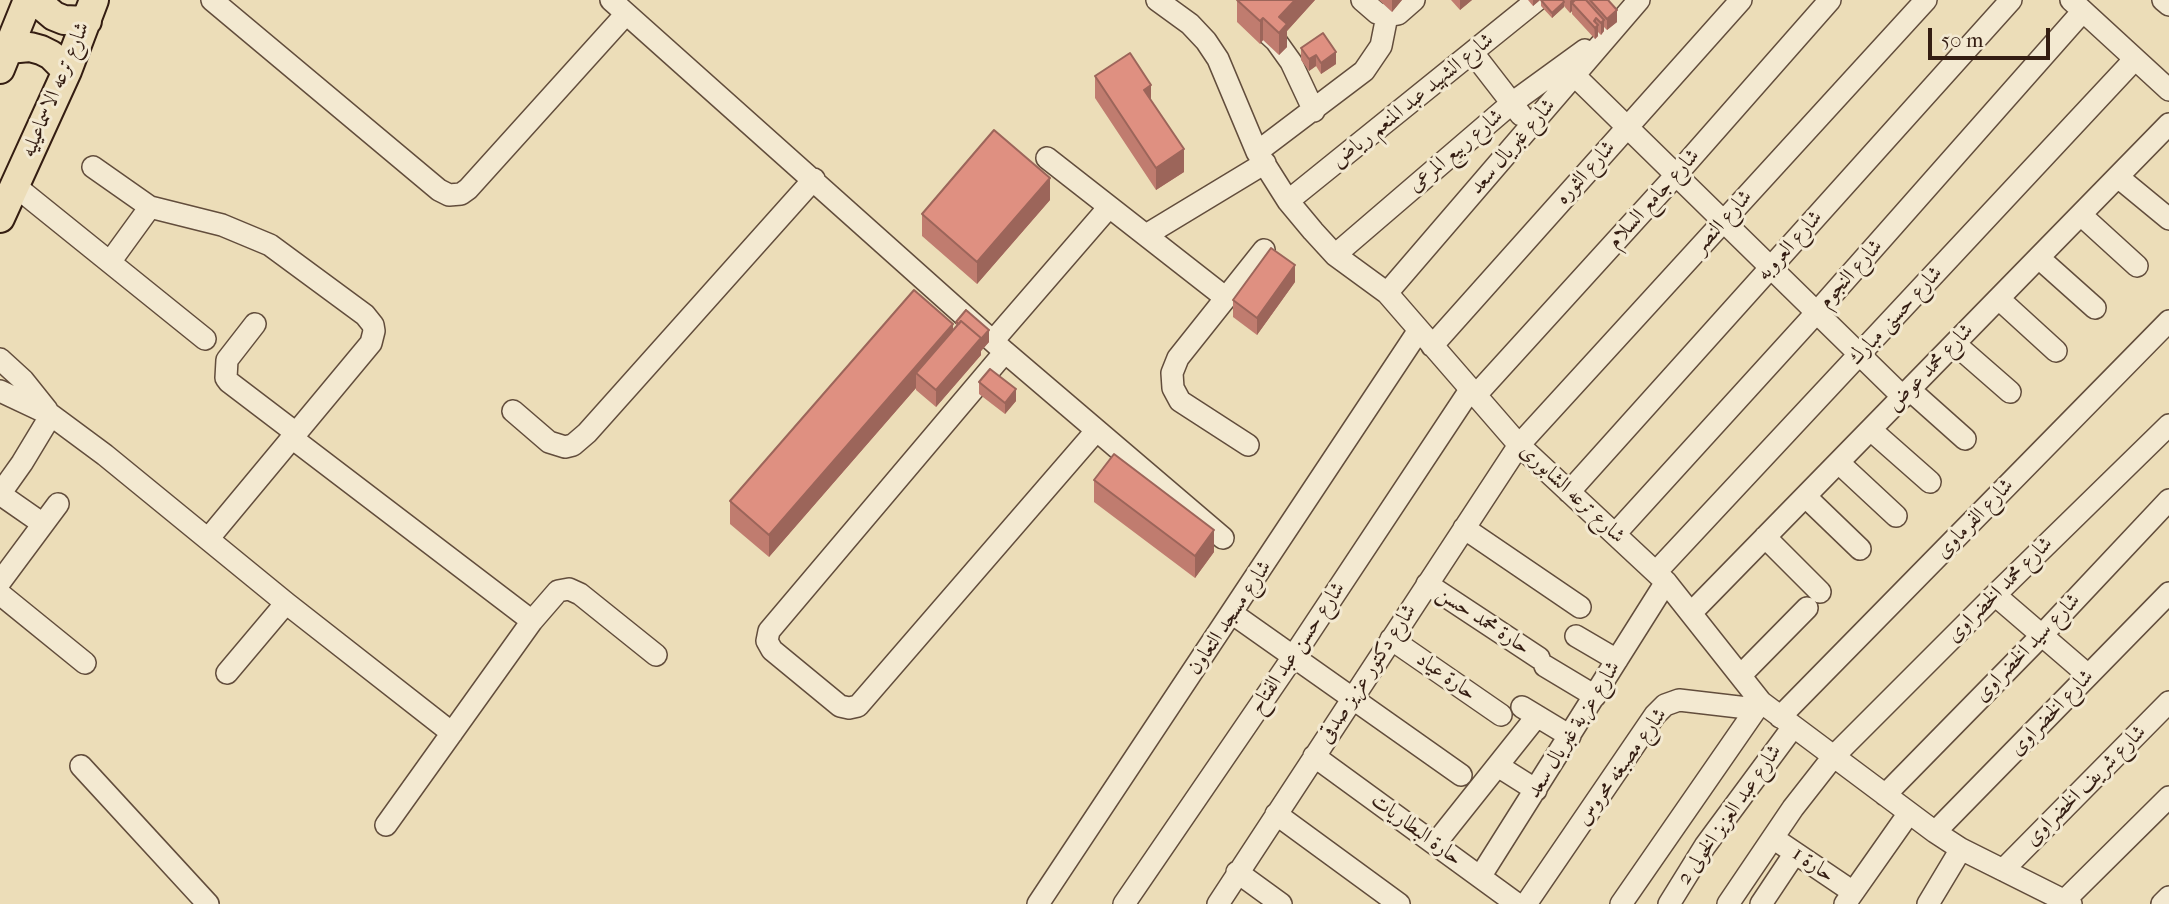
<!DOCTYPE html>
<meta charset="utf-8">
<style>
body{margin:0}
#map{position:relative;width:2169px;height:904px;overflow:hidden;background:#ecddb8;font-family:"IM FELL French Canon",serif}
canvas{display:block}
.scale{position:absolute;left:1928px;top:28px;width:122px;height:32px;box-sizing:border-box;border:4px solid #341d12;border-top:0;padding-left:9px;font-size:21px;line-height:24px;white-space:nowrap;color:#341d12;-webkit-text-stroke:5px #f3e9d1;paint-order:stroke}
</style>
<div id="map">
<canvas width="2169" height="904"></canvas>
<div class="scale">50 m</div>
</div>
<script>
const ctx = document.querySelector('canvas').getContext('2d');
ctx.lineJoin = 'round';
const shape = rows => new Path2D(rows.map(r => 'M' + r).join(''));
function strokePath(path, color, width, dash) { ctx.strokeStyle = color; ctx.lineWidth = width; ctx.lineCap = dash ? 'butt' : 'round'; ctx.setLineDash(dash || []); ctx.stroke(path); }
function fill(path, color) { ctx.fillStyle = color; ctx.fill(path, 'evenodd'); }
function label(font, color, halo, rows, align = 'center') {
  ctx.font = font + ' "IM FELL French Canon",Amiri,serif'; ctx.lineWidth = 6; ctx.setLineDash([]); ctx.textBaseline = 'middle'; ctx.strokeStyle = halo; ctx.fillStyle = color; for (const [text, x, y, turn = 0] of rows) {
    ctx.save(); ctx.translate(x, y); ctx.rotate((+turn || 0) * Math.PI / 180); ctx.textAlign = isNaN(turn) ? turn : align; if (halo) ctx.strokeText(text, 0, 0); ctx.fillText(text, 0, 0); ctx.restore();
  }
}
const minor = shape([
 [212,0,439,190,449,195,461,194,468,189,626,14],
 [611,0,1005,352,1223,538],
 [1157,0,1190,24,1206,41,1218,59,1257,152,1288,201,1313,231,1335,255,1387,293,1519,445,1666,582,1761,702,1935,832,1961,849,2071,904],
 [1362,0,1377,13,1387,16,1398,14,1414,0],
 [2071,0,2169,90],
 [2163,0,2169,5],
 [1264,30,1276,41,1291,62,1314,111],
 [1473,53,1521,115],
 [1574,75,1903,397],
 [1257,152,1364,71,1381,46,1387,16],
 [1047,158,1226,298],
 [93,167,150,207,222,225,270,245,365,315,373,325,374,331,371,343,208,539],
 [2118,177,2169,219],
 [14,185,205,339],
 [1288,201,1537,0],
 [2081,215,2137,266],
 [1146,235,1265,163],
 [1335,255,1512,103,1585,50],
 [2039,258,2095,308],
 [110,262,150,207],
 [1387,293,1639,0],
 [1999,299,2056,351],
 [255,324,227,360,226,378,229,382,296,433],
 [993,341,1109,207],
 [1955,344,2010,392],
 [1432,346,1741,0],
 [1005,352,769,631,767,641,772,650,840,706,849,708,858,706,1096,431],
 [0,359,23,380,47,410],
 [1910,390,1965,439],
 [0,391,51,415,105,455,286,603,452,733],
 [1475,396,1676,175,1830,0],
 [513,411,549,442,565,447,573,445,587,433,814,179],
 [1871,430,1930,482],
 [292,438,532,621],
 [1248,445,1180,401,1173,388,1172,373,1178,358,1264,250],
 [1839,463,1896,516],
 [1569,492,2011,0],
 [0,494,22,463,51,415],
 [0,494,43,524],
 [1806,497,1860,549],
 [1464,528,1580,607],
 [1615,534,1817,312,2083,11],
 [1765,537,1820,592],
 [1656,572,2135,59],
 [0,582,58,504],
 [1427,584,1539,658],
 [0,594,85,663],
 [1995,595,2088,675],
 [1692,612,2169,124],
 [1233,614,1461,775],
 [1576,636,1617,660],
 [1391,639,1501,715],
 [1545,666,1595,696],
 [227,673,286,603],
 [1741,675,1807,608],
 [1522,707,1570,736],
 [1780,717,2169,321],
 [1314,756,1517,904],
 [81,766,208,904],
 [1498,766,1536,790],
 [1885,795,2042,635,2169,500],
 [1276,814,1399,904],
 [386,825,532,621,558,591,569,589,580,594,656,655],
 [1935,832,2169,593],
 [1773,838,1853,892],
 [1435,844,1537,716],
 [2003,870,2169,702],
 [1237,872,1281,904],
 [1480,877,1666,582],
 [2064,901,2169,797],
 [1038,904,1419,330],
 [1124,904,1293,657,1470,390],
 [1218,904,1519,445,1926,0],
 [1526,904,1655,715,1665,705,1679,700,1756,709],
 [1621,904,1761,702],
 [1669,904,1705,846,1793,727],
 [1728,904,1793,808,1833,757,1995,595,2169,425],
 [1761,904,1795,853],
 [1845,904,1909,813],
 [1928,904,1961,849],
 [2162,904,2169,897]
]);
const major = shape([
 [35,0,54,16,64,20,87,21],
 [8,49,30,47,41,50,51,55,67,71],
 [0,69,28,0],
 [0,218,67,71,94,0]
]);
const wall = shape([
 [1237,0,1315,0,1287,31,1287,47,1279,55,1263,40,1260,44,1237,22],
 [1379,0,1402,0,1392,12],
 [1451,0,1472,0,1460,10],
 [1528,0,1540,0,1533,6],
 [1541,0,1608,0,1617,22,1607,30,1604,27,1604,31,1601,35,1598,32,1598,36,1595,39,1572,14,1572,11,1570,13,1564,6,1564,7,1552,18,1541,6],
 [1301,48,1336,64,1321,74,1316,66,1309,71,1301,60],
 [1095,76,1151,100,1184,172,1156,190,1095,98],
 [1050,200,977,284,922,236,922,214],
 [1295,282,1257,335,1233,317,1233,300],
 [956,322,989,342,981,351,981,355,936,407,916,390,916,388,769,557,730,524,730,501,953,331,956,326],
 [979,382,1016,401,1005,414,979,394],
 [1094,480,1214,552,1195,578,1094,502]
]);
const shadedWall = shape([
 [1295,0,1315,0,1287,31,1287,47,1279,55,1279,17],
 [1392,0,1402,0,1392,12],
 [1460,0,1472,0,1460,10],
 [1533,0,1540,0,1533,6],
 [1571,0,1580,0,1572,3,1572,11,1570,13,1570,1],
 [1564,2,1564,7,1552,18,1552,13],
 [1617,10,1617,22,1607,30,1607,19],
 [1263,18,1263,40,1260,44,1260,21],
 [1596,18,1596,26,1598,25,1598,36,1595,39,1594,21],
 [1604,20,1604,31,1601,35,1601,23],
 [1336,52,1336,64,1321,74,1321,63],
 [1316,55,1316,66,1309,71,1309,59],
 [1151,85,1151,107,1144,90],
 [1184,149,1184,172,1156,190,1156,168],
 [1050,178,1050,200,977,284,977,262],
 [1295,265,1295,282,1257,335,1257,318],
 [953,324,953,346,916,373,916,388,769,557,769,535],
 [989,330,989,342,981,351,981,355,936,407,936,390],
 [1016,389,1016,401,1005,414,1005,403],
 [1214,530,1214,552,1195,578,1195,556]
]);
const building = shape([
 [1237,0,1295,0,1279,17,1287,24,1279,33,1263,18,1260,21,1237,0],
 [1541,0,1563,0,1564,2,1552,13,1541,0],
 [1575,0,1586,0,1604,20,1601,23,1596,18,1594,21,1598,25,1595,28,1572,3,1575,0],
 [1590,0,1608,0,1617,10,1607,19,1590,0],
 [1323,33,1336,52,1321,63,1316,55,1309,59,1301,48,1323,33],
 [1130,53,1151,85,1144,90,1184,149,1156,168,1095,76,1130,53],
 [994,130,1050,178,977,262,922,214,994,130],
 [1271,248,1295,265,1257,318,1233,300,1271,248],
 [914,290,953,324,769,535,730,501,914,290],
 [966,310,989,330,981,339,981,338,961,321,959,324,956,322,966,310],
 [961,321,981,338,936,390,916,373,961,321],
 [990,369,1016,389,1005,403,979,382,990,369],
 [1114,454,1214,530,1195,556,1094,480,1114,454]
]);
const streetNames = [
 ["شارع ترعه الاسماعيليه",56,90,-67],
 ["شارع الشهيد عبد المنعم رياض",1413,101,-39],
 ["شارع غبريال سعد",1513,147,-49],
 ["شارع ربيع المرعى",1456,151,-40],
 ["شارع الثوره",1586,173,-48],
 ["شارع جامع السلام",1654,199,-48],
 ["شارع النصر",1723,222,-48],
 ["شارع العروبه",1790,246,-48],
 ["شارع النجوم",1851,274,-48],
 ["شارع حسنى مبارك",1896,316,-47],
 ["شارع محمد عوض",1931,368,-46],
 ["شارع ترعه الشابورى",1572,494,43],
 ["شارع الفرماوى",1975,519,-46],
 ["شارع محمد الخضراوى",2000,590,-45],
 ["شارع مسجد التعاون",1230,618,-56],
 ["حارة محمد حسن",1483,621,33],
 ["شارع حسن عبد الفتاح",1298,648,-56],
 ["شارع سيد الخضراوى",2028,648,-46],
 ["شارع دكتور عزيز صدقى",1368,674,-57],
 ["حارة عياد",1446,677,35],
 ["شارع الخضراوى",2052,713,-46],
 ["شارع عزبة غبريال سعد",1574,730,-58],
 ["شارع مصبغه محروس",1622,767,-54],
 ["شارع شريف الخضراوى",2086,786,-45],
 ["شارع عبد العزيز الخولى 2",1730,815,-55],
 ["حارة البطاريات",1416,830,36],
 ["حارة 1",1813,865,34]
];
strokePath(minor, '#624d3c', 24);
strokePath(major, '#341d12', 32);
strokePath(minor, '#f3e9d1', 21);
strokePath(major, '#ecddb8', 28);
fill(wall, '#c07c6f');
fill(shadedWall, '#9c655a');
fill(building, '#df9081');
strokePath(building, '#9c655a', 2);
label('21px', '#341d12', '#f3e9d1', streetNames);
</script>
